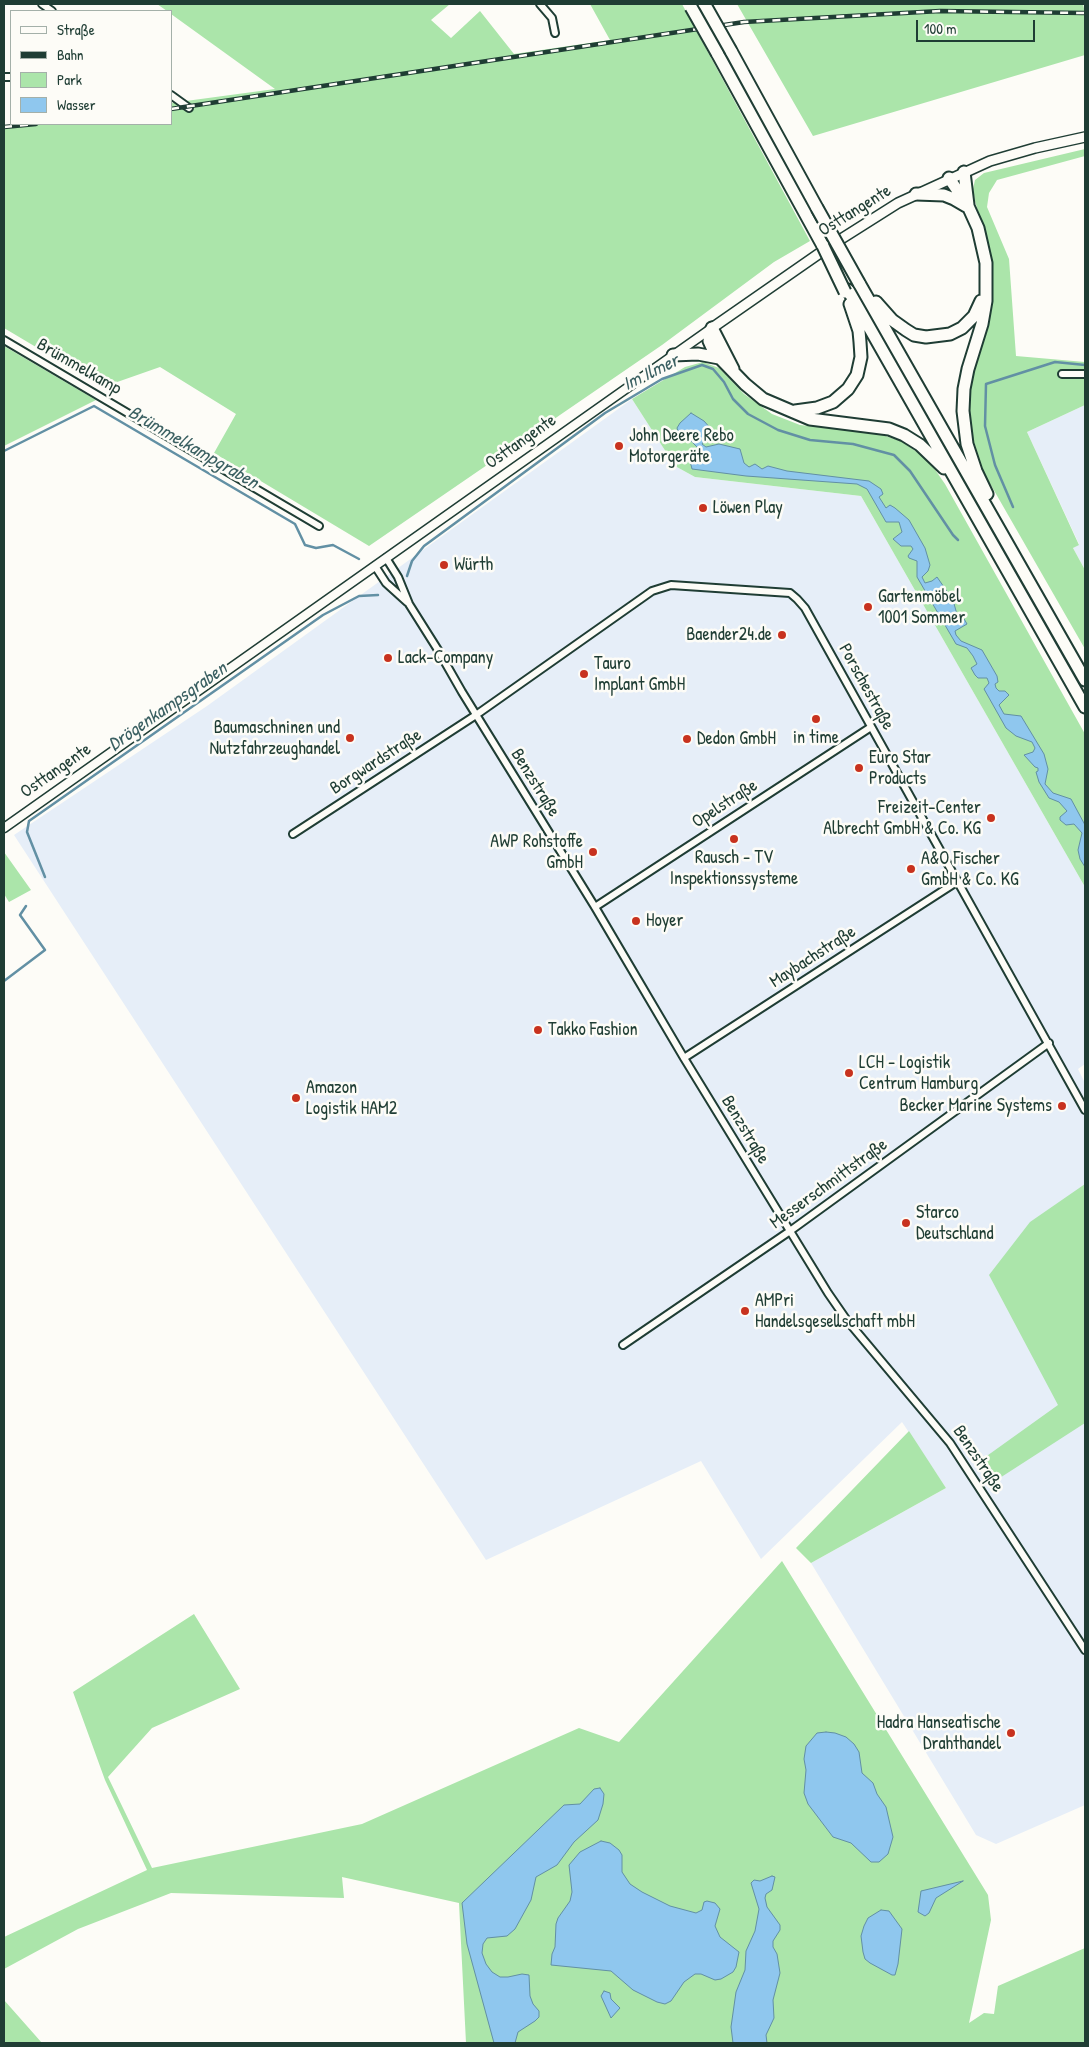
<!DOCTYPE html>
<meta charset="utf-8">
<style>
body{margin:0}
#map{position:relative;width:1089px;height:2047px;overflow:hidden;background:#fdfcf7;font-family:"Patrick Hand",sans-serif}
canvas{display:block}
.frame{position:absolute;inset:0;border:5px solid #1f3d34;pointer-events:none}
.legend{position:absolute;left:10px;top:10px;width:162px;height:115px;box-sizing:border-box;background:#fdfcf7;border:1px solid #a4b0a9;margin:0;padding:6px 9px;list-style:none;font-size:15px;color:#1f3d34}
.legend li{display:flex;align-items:center;gap:10px;height:25px}
.legend b{width:25px;border:1px solid #a4b0a9}
.scale{position:absolute;left:916px;top:20px;width:119px;height:22px;box-sizing:border-box;border:2px solid #1f3d34;border-top:0;padding-left:6px;font-size:15px;line-height:18px;white-space:nowrap;color:#1f3d34;-webkit-text-stroke:4px #fdfcf7;paint-order:stroke}
</style>
<div id="map">
<canvas width="1089" height="2047"></canvas>
<div class="frame"></div>
<ul class="legend">
<li><b style="height:6px;background:#fdfcf7"></b>Straße</li>
<li><b style="height:6px;background:#1f3d34"></b>Bahn</li>
<li><b style="height:14px;background:#abe5aa"></b>Park</li>
<li><b style="height:14px;background:#8fc7ee"></b>Wasser</li>
</ul>
<div class="scale">100 m</div>
</div>
<script>
const ctx = document.querySelector('canvas').getContext('2d');
ctx.lineJoin = 'round';
function fill(path, color) { ctx.fillStyle = color; ctx.fill(path, 'evenodd'); }
const shape = rows => new Path2D(rows.map(r => 'M' + r).join(''));
function strokePath(path, color, width, dash) { ctx.strokeStyle = color; ctx.lineWidth = width; ctx.lineCap = dash ? 'butt' : 'round'; ctx.setLineDash(dash || []); ctx.stroke(path); }
function label(font, color, halo, rows, align = 'center') {
  ctx.font = font + ' "Patrick Hand",sans-serif'; ctx.lineWidth = 5; ctx.setLineDash([]); ctx.textBaseline = 'middle'; ctx.strokeStyle = halo; ctx.fillStyle = color; for (const [text, x, y, turn = 0] of rows) {
    ctx.save(); ctx.translate(x, y); ctx.rotate((+turn || 0) * Math.PI / 180); ctx.textAlign = isNaN(turn) ? turn : align; if (halo) ctx.strokeText(text, 0, 0); ctx.fillText(text, 0, 0); ctx.restore();
  }
}
const built = shape([
 [632,399,675,466,695,477,861,496,1085,887,1085,1064,1078,1069,1085,1083,1085,1805,996,1844,976,1835,811,1563,946,1488,902,1422,761,1559,701,1461,486,1560,14,835,207,706],
 [1085,405,1085,570,1073,548,1079,544,1027,432]
]);
const green = shape([
 [157,4,450,4,431,20,451,38,480,11,514,54,610,40,590,4,682,4,810,241,774,262,662,345,369,546,214,453,236,414,160,367,103,387,4,328,4,126,21,124,171,124,171,103,275,89,171,14,171,11,167,11],
 [737,4,1083,4,1085,13,1085,55,813,136],
 [1085,149,1085,156,997,180,989,193,987,207,1009,259,1016,356,1085,362,1085,405,1027,432,1079,545,1073,548,1085,570,1085,649,984,473,972,446,967,413,968,393,988,246,975,201,973,189,975,180,984,173],
 [4,346,96,400,4,446],
 [703,362,719,368,744,394,772,414,800,425,880,434,903,442,929,461,945,484,1085,734,1085,887,861,496,695,477,675,466,632,399,685,367],
 [4,852,31,890,9,902,4,894],
 [1085,1184,1085,1423,992,1483,977,1463,1058,1405,989,1275,1030,1222],
 [909,1431,946,1488,811,1563,796,1548],
 [782,1561,988,1895,991,1920,969,2023,984,2013,994,2014,998,1986,1085,1948,1085,2043,466,2043,459,1903,342,1877,344,1898,171,1893,78,1929,4,1969,4,1937,147,1870,105,1780,73,1692,194,1614,240,1689,152,1728,108,1777,152,1868,362,1824,579,1728,619,1742],
 [4,2000,42,2043,4,2043]
]);
const water = shape([
 [691,413,704,421,712,430,702,444,706,447,719,444,740,449,744,463,749,467,755,464,762,469,768,466,787,471,869,481,881,489,883,494,879,497,886,508,890,505,895,508,909,520,925,548,930,565,928,571,922,577,925,583,932,581,937,577,953,600,958,618,963,617,967,624,955,631,956,635,961,641,982,650,997,676,998,682,995,684,996,688,999,691,1005,691,1009,695,999,705,1004,714,1021,716,1044,754,1048,769,1045,784,1053,793,1071,799,1085,825,1085,867,1080,859,1078,850,1082,833,1074,824,1066,825,1060,820,1060,817,1067,811,1059,802,1049,798,1039,782,1036,772,1038,771,1038,768,1035,767,1024,755,1033,752,1035,748,1032,742,1016,736,1006,728,984,689,989,683,987,678,978,678,975,675,971,668,977,664,973,656,967,648,956,644,917,577,917,561,909,558,908,556,913,549,911,546,901,546,893,539,902,532,899,522,886,522,867,489,857,484,746,476,692,469,690,461,698,455,700,452,699,449,690,440,684,437,683,432,678,431,677,428,680,423,691,413],
 [826,1732,835,1733,846,1737,854,1744,859,1752,862,1773,873,1783,877,1794,886,1807,893,1837,888,1854,879,1862,871,1862,851,1843,833,1837,808,1804,804,1793,806,1770,804,1759,806,1746,817,1733,826,1732],
 [600,1788,604,1794,603,1804,598,1820,574,1842,557,1865,536,1877,531,1900,515,1929,507,1936,487,1938,483,1944,482,1953,486,1964,492,1972,500,1977,508,1977,522,1974,529,1975,530,1996,533,2004,539,2011,539,2017,535,2021,518,2032,515,2043,494,2043,467,1944,462,1903,564,1805,580,1804,594,1789,600,1788],
 [601,1841,610,1843,619,1850,622,1855,622,1872,630,1884,642,1892,670,1906,696,1913,702,1910,704,1902,707,1901,715,1903,720,1909,715,1926,720,1937,739,1952,736,1967,733,1972,721,1979,715,1980,701,1974,695,1974,684,1982,671,2001,665,2004,657,2002,633,1990,611,1971,551,1965,552,1954,555,1947,556,1924,558,1918,570,1901,572,1892,569,1865,580,1852,601,1841],
 [772,1876,775,1877,772,1890,766,1894,765,1898,767,1907,780,1925,780,1930,773,1941,773,1947,777,1954,780,1973,773,2000,774,2018,766,2035,767,2043,733,2043,731,2027,736,1992,745,1970,746,1951,755,1931,759,1909,751,1883,754,1880,760,1881,772,1876],
 [963,1881,936,1898,929,1913,925,1916,918,1912,921,1891,963,1881],
 [881,1910,889,1911,902,1929,898,1964,895,1975,892,1975,870,1963,865,1959,863,1952,861,1936,864,1926,868,1918,881,1910],
 [604,1991,610,1993,611,1999,620,2008,611,2018,601,1996,604,1991]
]);
const stream = shape([
 [4,451,94,406,295,524,305,545,316,548,333,545,359,559],
 [1013,507,995,465,985,426,986,384,1055,362,1085,365],
 [407,576,412,561,424,546,605,413,662,379,702,365,713,369,724,382,733,399,748,414,778,430,810,440,853,444,894,455,910,471,953,535,958,540],
 [45,877,27,832,29,821,323,615,359,596,378,595],
 [4,981,45,950,20,915,26,906]
]);
const minor = shape([
 [42,4,52,11],
 [540,4,552,18,555,33],
 [4,77,11,77],
 [171,95,189,108],
 [4,340,319,526],
 [1062,374,1085,374],
 [386,558,398,577,409,604,438,650,462,692,595,907,684,1058,828,1293,846,1319,950,1443,1085,1650],
 [375,566,386,583,407,602],
 [293,834,476,715,652,591,671,585,790,593,797,599,805,608,1085,1110],
 [595,907,871,727],
 [684,1058,958,881],
 [623,1345,790,1231,1049,1043]
]);
const tertiary = shape([
 [4,828,712,328]
]);
const secondary = shape([
 [712,328,830,246,898,203,990,161,1035,148,1085,137]
]);
const motorway = shape([
 [731,51,817,208],
 [717,53,823,246],
 [964,172,968,205],
 [949,178,968,206,978,228,986,263,986,301,982,324,968,369,964,389,963,411,967,444,976,471,987,494],
 [916,194,944,195,954,199,966,206],
 [859,283,1085,680],
 [848,290,1085,707],
 [876,302,892,320,906,330,914,335,926,337,950,334,962,328,974,316,981,301],
 [712,328,709,341,714,352,745,384,763,399,810,419,889,429,904,435,920,445,944,468],
 [712,328,733,369],
 [673,355,698,354,719,358],
 [795,411,817,408,833,402,848,389,857,375,861,357,860,342,859,331,850,304]
]);
const rail = shape([
 [171,109,744,22,940,11,1085,13],
 [4,127,36,124]
]);
const motorwayBridge = shape([
 [705,5,731,51],
 [691,7,717,53],
 [817,208,859,283],
 [823,246,845,292]
]);
const markers = [
 [619,446,5,"#c8321e"],
 [703,508,5,"#c8321e"],
 [444,565,5,"#c8321e"],
 [868,607,5,"#c8321e"],
 [782,635,5,"#c8321e"],
 [388,658,5,"#c8321e"],
 [584,674,5,"#c8321e"],
 [816,719,5,"#c8321e"],
 [350,738,5,"#c8321e"],
 [687,739,5,"#c8321e"],
 [859,768,5,"#c8321e"],
 [991,818,5,"#c8321e"],
 [734,839,5,"#c8321e"],
 [593,852,5,"#c8321e"],
 [911,869,5,"#c8321e"],
 [636,921,5,"#c8321e"],
 [538,1030,5,"#c8321e"],
 [849,1073,5,"#c8321e"],
 [296,1098,5,"#c8321e"],
 [1062,1106,5,"#c8321e"],
 [906,1223,5,"#c8321e"],
 [745,1311,5,"#c8321e"],
 [1011,1733,5,"#c8321e"]
];
const streetNames = [
 ["Osttangente",855,211,-32],
 ["Brümmelkamp",79,367,30],
 ["Osttangente",521,442,-35],
 ["Porschestraße",866,687,61],
 ["Borgwardstraße",376,762,-33],
 ["Osttangente",56,771,-35],
 ["Benzstraße",535,783,58],
 ["Opelstraße",725,804,-33],
 ["Maybachstraße",813,957,-33],
 ["Benzstraße",745,1130,59],
 ["Messerschmittstraße",829,1184,-36],
 ["Benzstraße",978,1459,56]
];
const poiNames = [
 ["John Deere Rebo",629,436],
 ["Motorgeräte",629,457],
 ["Löwen Play",713,508],
 ["Würth",454,565],
 ["Gartenmöbel",878,597],
 ["1001 Sommer",878,618],
 ["Baender24.de",772,635,"right"],
 ["Lack-Company",398,658],
 ["Tauro",594,664],
 ["Implant GmbH",594,685],
 ["Baumaschninen und",340,728,"right"],
 ["Nutzfahrzeughandel",340,749,"right"],
 ["in time",816,738,"center"],
 ["Dedon GmbH",697,739],
 ["Euro Star",869,758],
 ["Products",869,779],
 ["Freizeit-Center",981,808,"right"],
 ["Albrecht GmbH & Co. KG",981,829,"right"],
 ["AWP Rohstoffe",583,842,"right"],
 ["GmbH",583,863,"right"],
 ["Rausch - TV",734,858,"center"],
 ["Inspektionssysteme",734,879,"center"],
 ["A&O Fischer",921,859],
 ["GmbH & Co. KG",921,880],
 ["Hoyer",646,921],
 ["Takko Fashion",548,1030],
 ["LCH - Logistik",859,1063],
 ["Centrum Hamburg",859,1084],
 ["Amazon",306,1088],
 ["Logistik HAM2",306,1109],
 ["Becker Marine Systems",1052,1106,"right"],
 ["Starco",916,1213],
 ["Deutschland",916,1234],
 ["AMPri",755,1301],
 ["Handelsgesellschaft mbH",755,1322],
 ["Hadra Hanseatische",1001,1723,"right"],
 ["Drahthandel",1001,1744,"right"]
];
const waterNames = [
 ["Im Ilmer",651,373,-26],
 ["Brümmelkampgraben",193,448,30],
 ["Drögenkampsgraben",168,707,-35]
];
fill(built, '#e6eef8');
fill(green, '#abe5aa');
fill(water, '#8fc7ee');
strokePath(water, '#6290a4', 1);
strokePath(stream, '#6290a4', 2.5);
strokePath(minor, '#1f3d34', 10);
strokePath(tertiary, '#1f3d34', 11);
strokePath(secondary, '#1f3d34', 12);
strokePath(motorway, '#1f3d34', 15);
strokePath(minor, '#fdfcf7', 6);
strokePath(tertiary, '#fdfcf7', 8);
strokePath(secondary, '#fdfcf7', 9);
strokePath(motorway, '#fdfcf7', 11);
strokePath(rail, '#1f3d34', 4.5);
strokePath(rail, '#fdfcf7', 2.5, [8]);
strokePath(motorwayBridge, '#1f3d34', 15, []);
strokePath(motorwayBridge, '#fdfcf7', 11);
for (const [x, y, r, color] of markers) { const dot = new Path2D(); dot.arc(x, y, r, 0, 2 * Math.PI); ctx.fillStyle = color; ctx.fill(dot); strokePath(dot, '#fdfcf7', 2); }
label('18px', '#1f3d34', '#fdfcf7', streetNames);
label('18px', '#1f3d34', '#fdfcf7', poiNames, 'left');
label('italic 19px', '#3b6062', '#fdfcf7', waterNames);
</script>
